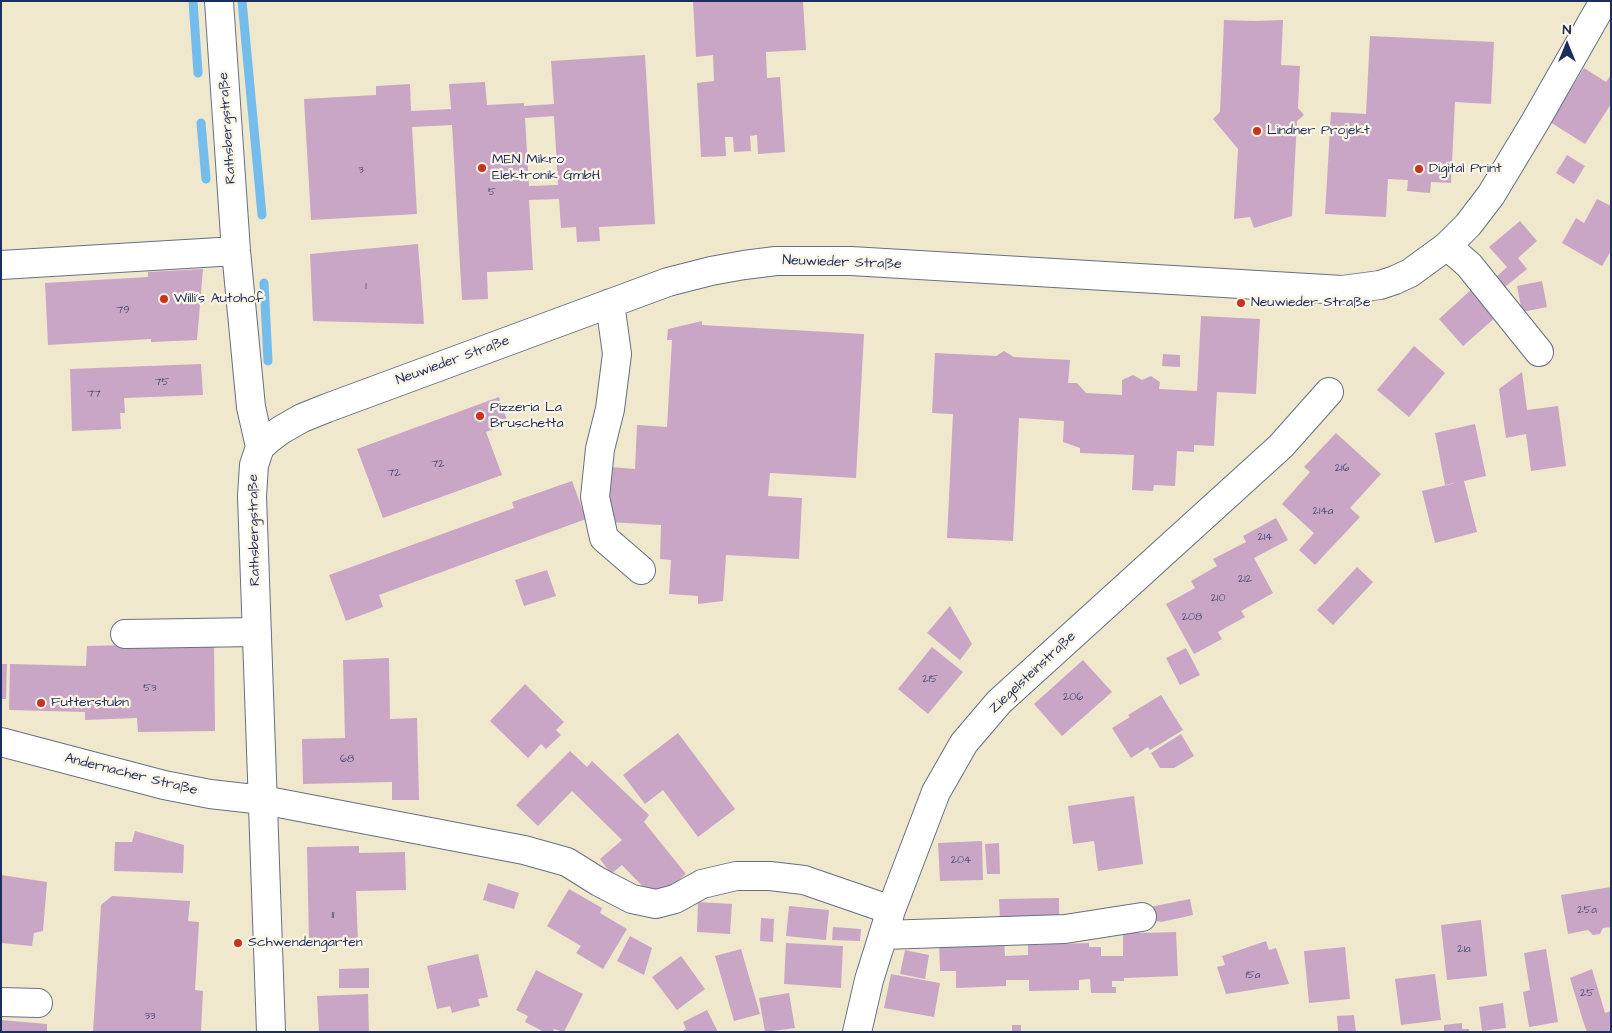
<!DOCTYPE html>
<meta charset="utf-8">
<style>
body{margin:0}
#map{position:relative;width:1612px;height:1033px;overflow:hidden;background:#efe8cc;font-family:"Architects Daughter",sans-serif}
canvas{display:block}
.frame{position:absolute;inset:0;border:2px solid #1b2f5e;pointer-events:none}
.north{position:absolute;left:1542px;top:20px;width:50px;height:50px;-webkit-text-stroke:4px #fcf5e5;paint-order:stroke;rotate:0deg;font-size:14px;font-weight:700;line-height:20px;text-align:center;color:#1b2f5e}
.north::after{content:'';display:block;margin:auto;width:18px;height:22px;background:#1b2f5e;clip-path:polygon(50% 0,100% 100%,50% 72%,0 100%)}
</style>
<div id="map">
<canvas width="1612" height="1033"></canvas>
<div class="frame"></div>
<div class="north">N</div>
</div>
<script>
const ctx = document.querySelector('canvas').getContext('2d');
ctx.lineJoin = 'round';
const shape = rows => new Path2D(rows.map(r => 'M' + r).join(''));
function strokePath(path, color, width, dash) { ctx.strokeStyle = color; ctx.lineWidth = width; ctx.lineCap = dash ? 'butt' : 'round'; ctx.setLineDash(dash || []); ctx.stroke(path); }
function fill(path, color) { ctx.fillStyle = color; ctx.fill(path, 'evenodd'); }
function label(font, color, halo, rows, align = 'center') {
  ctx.font = font + ' "Architects Daughter",sans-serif'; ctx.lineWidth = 4.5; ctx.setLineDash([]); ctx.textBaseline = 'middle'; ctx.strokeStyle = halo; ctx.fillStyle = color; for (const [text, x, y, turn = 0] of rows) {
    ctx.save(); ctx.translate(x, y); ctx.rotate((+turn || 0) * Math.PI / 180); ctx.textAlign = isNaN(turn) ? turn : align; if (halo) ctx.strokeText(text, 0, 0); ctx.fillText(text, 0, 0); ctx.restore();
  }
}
const stream = shape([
 [193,1,198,73],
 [242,1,262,215],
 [201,123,206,179],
 [264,283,268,361]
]);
const building = shape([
 [693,1,803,1,806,50,766,52,767,78,780,77,785,152,758,154,757,135,750,136,751,151,734,152,733,137,725,137,726,156,701,157,697,83,714,81,713,55,696,57],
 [1224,20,1254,21,1283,20,1281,65,1300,66,1298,108,1304,115,1297,121,1292,216,1254,228,1250,217,1234,219,1238,149,1213,119,1220,112],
 [1370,36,1494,42,1491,104,1455,102,1451,183,1431,182,1430,193,1418,192,1407,191,1408,180,1388,179,1386,217,1325,214,1331,112,1366,114],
 [645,55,655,224,599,227,600,241,577,242,576,227,561,228,559,199,529,200,533,270,487,272,488,299,462,300,452,125,412,127,417,214,311,220,304,99,376,95,376,86,410,84,411,111,451,109,449,84,485,82,487,105,524,103,524,106,554,104,551,61],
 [554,116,558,185,529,186,525,118],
 [1584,68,1606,82,1611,75,1611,104,1585,144,1550,122],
 [1567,155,1585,166,1574,184,1556,173],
 [1597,199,1611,206,1611,251,1602,266,1562,243,1576,218,1584,223],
 [1520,221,1537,241,1518,258,1527,269,1505,287,1496,277,1507,267,1489,247],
 [418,244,424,324,313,321,310,254],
 [203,269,197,340,151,342,151,339,48,345,45,283,148,277,148,272],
 [1542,281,1547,307,1522,312,1517,286],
 [1473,288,1497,316,1463,346,1439,319],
 [1201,316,1260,319,1256,394,1217,392,1214,446,1194,445,1194,452,1177,451,1175,486,1154,485,1153,491,1132,490,1134,455,1080,453,1080,448,1063,442,1064,421,1019,418,1013,541,947,538,953,414,932,413,935,353,996,356,1004,351,1014,357,1070,360,1068,383,1077,383,1086,393,1122,395,1122,380,1133,375,1142,380,1151,376,1160,382,1159,389,1197,391],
 [702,321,702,325,864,334,856,478,770,473,768,496,802,498,799,559,726,555,723,601,698,604,698,596,669,594,671,560,660,559,661,525,608,522,611,467,635,469,637,425,667,427,672,340,667,340,668,329],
 [1414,346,1445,373,1409,417,1377,390],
 [1163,354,1180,355,1180,367,1162,366],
 [201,364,203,395,124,398,125,413,120,413,121,429,72,431,70,369],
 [1522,372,1527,410,1558,406,1566,466,1531,471,1526,434,1506,438,1499,389],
 [499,397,508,423,486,432,502,475,383,518,357,449],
 [1475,424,1486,476,1464,481,1477,532,1435,543,1422,491,1459,482,1445,485,1435,433],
 [1336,433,1381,474,1350,508,1360,517,1315,565,1299,550,1314,533,1282,504,1310,472,1304,467],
 [572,481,586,519,379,595,383,607,346,621,329,575,514,508,512,502],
 [1276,518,1288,540,1254,558,1273,593,1241,611,1245,617,1218,632,1222,639,1194,654,1166,604,1195,588,1191,581,1217,566,1213,559,1246,542,1243,536],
 [1357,567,1373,582,1333,625,1317,610],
 [547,570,556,596,524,606,515,580],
 [950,606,972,644,960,660,927,633],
 [214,643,215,731,138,732,137,718,85,720,85,712,9,710,10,664,86,666,87,646],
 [932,647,963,672,928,714,898,689],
 [1186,648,1200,675,1180,685,1166,658],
 [389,658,390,719,417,718,419,800,392,800,392,782,303,784,302,739,345,738,343,660],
 [1083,660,1112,692,1062,736,1034,704],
 [1,664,7,664,6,699,1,699],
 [525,684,564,722,556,730,561,735,546,749,541,744,528,758,490,721],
 [1161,695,1183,730,1150,750,1148,747,1131,758,1112,728,1130,717,1128,715],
 [678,733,735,809,698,837,663,790,645,804,623,775],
 [1181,734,1194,756,1174,768,1160,768,1151,753],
 [570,751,587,767,592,761,649,815,644,822,686,874,667,889,650,894,622,865,611,874,600,859,622,840,572,791,538,826,516,805],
 [1134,796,1143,864,1098,871,1094,841,1073,844,1068,806],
 [135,831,184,845,183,873,114,871,115,842,132,842],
 [982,841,983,880,940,881,938,843],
 [999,843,1000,874,987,874,985,844],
 [359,846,359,853,405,852,406,890,356,891,358,942,309,943,307,847],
 [1,875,47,882,43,931,34,933,32,946,1,943],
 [488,883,519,893,514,909,483,900],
 [1611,887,1611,927,1603,928,1600,934,1593,935,1588,930,1568,934,1561,895],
 [569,889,602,908,600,913,627,929,603,969,576,953,581,946,547,926],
 [112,896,190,901,188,921,199,922,195,990,203,991,201,1032,93,1032,101,905],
 [1059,898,1059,920,1000,922,999,899],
 [1190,899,1193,915,1161,922,1152,920,1150,907],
 [698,902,732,904,730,934,697,932],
 [789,906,829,910,826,940,786,936],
 [761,918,774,919,773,942,760,941],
 [1481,920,1487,976,1447,980,1441,925],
 [1139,922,1139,933,1176,932,1178,976,1124,978,1124,981,1112,981,1112,987,1116,987,1116,993,1091,993,1090,979,1079,980,1079,990,1029,991,1029,980,1006,980,1006,986,956,988,956,971,940,971,939,941,1004,939,1005,956,1028,955,1028,945,1089,943,1089,947,1101,947,1101,956,1123,956,1123,934],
 [833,927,861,929,860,941,832,940],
 [630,936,652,948,644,975,617,961],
 [1266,941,1269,950,1276,948,1289,984,1226,994,1217,967,1225,965,1222,956],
 [786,943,843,946,841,988,784,984],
 [1345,947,1350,999,1309,1003,1304,951],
 [741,949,760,1014,734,1021,715,956],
 [1546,949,1558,1022,1529,1027,1523,992,1530,990,1524,953],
 [905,950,929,955,925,979,900,974],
 [478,954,488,997,478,999,480,1006,466,1009,452,1013,450,1006,437,1009,427,966],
 [681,956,705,989,677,1010,652,977],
 [369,968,369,988,339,988,339,969],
 [1592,969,1605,1013,1611,1011,1611,1032,1587,1032,1583,1021,1570,978],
 [536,970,583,994,564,1032,554,1029,553,1032,544,1032,525,1022,528,1016,516,1010],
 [891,974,940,983,934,1017,884,1008],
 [1435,974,1441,1020,1401,1025,1395,979],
 [789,993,795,1028,765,1032,759,998],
 [368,994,369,1032,319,1032,317,996],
 [1503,1003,1506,1028,1482,1031,1479,1007],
 [707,1010,718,1032,681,1032,686,1029,683,1022],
 [1354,1015,1356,1032,1338,1032,1337,1016],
 [1,1020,47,1024,47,1032,1,1032],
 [1462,1023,1462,1029,1469,1029,1469,1032,1444,1032,1444,1025],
 [1012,1025,1021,1025,1021,1032,1012,1032]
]);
const minor = shape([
 [219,1,236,251,251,407,260,447,254,465,252,496,271,1032],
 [1447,246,1469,265,1539,352],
 [1,265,236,251],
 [610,303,617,354,610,409,600,449,595,497,604,538,641,570],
 [260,447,269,439,281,430,302,418,327,408,668,282,711,271,744,265,776,261,851,261,1342,290,1380,285,1395,280,1410,273,1447,246,1468,225,1491,195,1535,122,1604,1],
 [125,634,257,632],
 [1,742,164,785,210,794,263,800,524,850,567,862,599,882,632,899,656,904,675,899,702,884,736,876,770,876,804,880,891,910],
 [883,935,1065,929,1142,917],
 [1,1002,38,1003],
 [857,1032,869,980,891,910,936,792,964,743,999,702,1281,446,1329,392]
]);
const markers = [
 [1257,131,5,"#c8321e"],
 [482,168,5,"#c8321e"],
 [1419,169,5,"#c8321e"],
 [164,299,5,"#c8321e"],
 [1241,303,5,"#c8321e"],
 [480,416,5,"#c8321e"],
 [41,703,5,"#c8321e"],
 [238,943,5,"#c8321e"]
];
const numberNames = [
 ["3",361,171],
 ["5",492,193],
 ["1",366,287],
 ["79",123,311],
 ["75",162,383],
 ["77",94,395],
 ["72",438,465],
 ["216",1342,469],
 ["72",394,474],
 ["214a",1323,512],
 ["214",1265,538],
 ["212",1245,580],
 ["210",1218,599],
 ["208",1192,618],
 ["215",930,680],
 ["53",150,689],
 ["206",1073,698],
 ["68",347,760],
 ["204",961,861],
 ["25a",1587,911],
 ["11",333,916],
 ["21a",1464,950],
 ["15a",1253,976],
 ["25",1587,994],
 ["33",150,1017]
];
const streetNames = [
 ["Rathsbergstraße",228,128,-94],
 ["Neuwieder Straße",842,263,2],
 ["Neuwieder Straße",453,361,-20],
 ["Rathsbergstraße",255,530,-91],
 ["Ziegelsteinstraße",1033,673,-43],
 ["Andernacher Straße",131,775,14]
];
const poiNames = [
 ["Lindner Projekt",1267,131],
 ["MEN Mikro",492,160],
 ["Elektronik GmbH",492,176],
 ["Digital Print",1429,169],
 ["Willi's Autohof",174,299],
 ["Neuwieder Straße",1251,303],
 ["Pizzeria La",490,408],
 ["Bruschetta",490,424],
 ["Futterstubn",51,703],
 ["Schwendengarten",248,943]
];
strokePath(stream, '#74bcec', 9);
fill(building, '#caa6c6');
strokePath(minor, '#657084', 30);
strokePath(minor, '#fff', 28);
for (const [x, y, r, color] of markers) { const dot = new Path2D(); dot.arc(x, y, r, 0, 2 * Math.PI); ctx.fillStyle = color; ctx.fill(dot); strokePath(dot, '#fcf5e5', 2); }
label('11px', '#474d78', null, numberNames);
label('14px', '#1b2f5e', '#fcf5e5', streetNames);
label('14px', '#1b2f5e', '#fcf5e5', poiNames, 'left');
</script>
